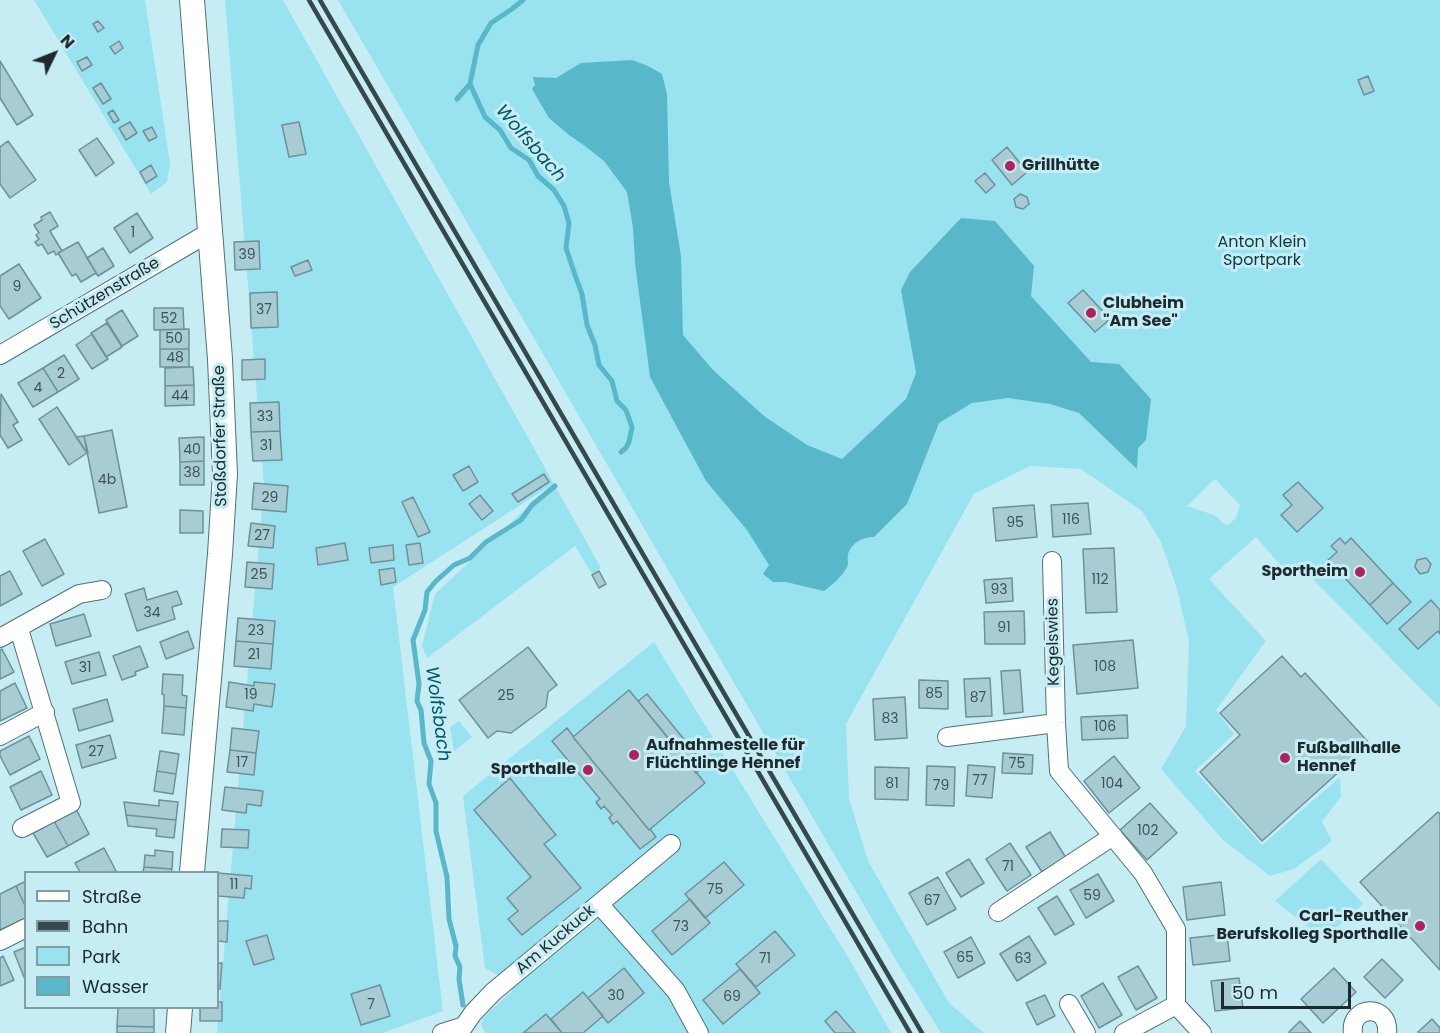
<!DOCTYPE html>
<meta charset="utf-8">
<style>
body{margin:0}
#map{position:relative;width:1440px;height:1033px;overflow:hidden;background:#c6ecf4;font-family:Poppins,sans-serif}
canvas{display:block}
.legend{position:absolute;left:24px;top:871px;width:195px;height:138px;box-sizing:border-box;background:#c6ecf4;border:2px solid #829ea4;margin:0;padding:8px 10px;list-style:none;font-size:18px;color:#1c2a2d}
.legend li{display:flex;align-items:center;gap:12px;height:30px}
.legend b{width:30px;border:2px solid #829ea4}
.north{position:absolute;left:24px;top:24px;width:60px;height:60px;-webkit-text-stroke:4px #c6ecf4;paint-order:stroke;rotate:47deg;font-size:16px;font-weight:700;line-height:24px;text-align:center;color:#1c2a2d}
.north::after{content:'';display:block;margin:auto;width:21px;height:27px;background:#1c2a2d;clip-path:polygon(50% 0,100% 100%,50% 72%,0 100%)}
.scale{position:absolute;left:1221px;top:982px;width:130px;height:27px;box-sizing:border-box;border:3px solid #1c2a2d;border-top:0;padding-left:8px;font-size:18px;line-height:21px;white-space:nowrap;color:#1c2a2d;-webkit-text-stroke:4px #c6ecf4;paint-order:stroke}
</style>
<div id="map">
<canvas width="1440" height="1033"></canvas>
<ul class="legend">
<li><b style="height:8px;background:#fff"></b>Straße</li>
<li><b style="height:8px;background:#36484c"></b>Bahn</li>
<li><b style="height:16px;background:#99e3f1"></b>Park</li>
<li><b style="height:16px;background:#58b7c8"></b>Wasser</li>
</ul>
<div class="north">N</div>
<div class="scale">50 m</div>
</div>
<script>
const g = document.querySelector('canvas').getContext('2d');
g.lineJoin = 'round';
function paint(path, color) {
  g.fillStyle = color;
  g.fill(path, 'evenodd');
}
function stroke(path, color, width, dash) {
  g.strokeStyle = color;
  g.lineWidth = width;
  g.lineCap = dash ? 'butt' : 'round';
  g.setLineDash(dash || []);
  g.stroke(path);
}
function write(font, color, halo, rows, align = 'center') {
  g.font = font + ' Poppins,sans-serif';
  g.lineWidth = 6;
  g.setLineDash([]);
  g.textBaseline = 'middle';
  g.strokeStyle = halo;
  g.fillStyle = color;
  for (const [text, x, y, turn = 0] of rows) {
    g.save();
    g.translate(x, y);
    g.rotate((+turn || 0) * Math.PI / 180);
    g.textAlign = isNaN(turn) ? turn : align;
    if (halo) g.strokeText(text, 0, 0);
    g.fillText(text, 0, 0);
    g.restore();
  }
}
paint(new Path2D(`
 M34,0H145L170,163L167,182L151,194Z
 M225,0H283L601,568L592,574L575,546L427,658L422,646L435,594L550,486L393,587L443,1011L383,1033H217L264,484Z
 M338,0H1440V708L1303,569L1292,578L1256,537L1209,579L1266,641L1216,710L1234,734L1195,771L1262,845L1340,777L1341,796L1322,822L1332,841L1294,869L1270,876L1223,840L1161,769L1186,726L1189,641L1177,589L1161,542L1142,511L1081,469L1030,466L974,494L846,724L849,798L868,861L949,1003L984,1033H941L900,967L674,580ZM1215,479L1240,505L1236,518L1227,526L1214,515L1187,506Z
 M654,642L851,962L891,1033H486L481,1026L483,1018L512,991L498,975L485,968L463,796Z
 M459,721L472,737L454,751L450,727Z
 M1321,859L1363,904L1324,939L1275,901Z`), '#99e3f1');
paint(new Path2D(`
 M632,60L648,66L662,74L667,94L669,182L681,256L683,335L713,370L764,416L807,445L842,459L906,399L916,373L901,290L910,272L961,218L995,221L1034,266L1031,296L1091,362L1119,364L1151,399L1146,440L1138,448L1137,469L1079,413L1050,404L1008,398L972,403L939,423L907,504L874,537C863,537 852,542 848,554C847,559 849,563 847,567C841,578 833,584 824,591L786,582H773L763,574L769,565L747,530L706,481L650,377L635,263L633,228L627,192L604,161L585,146L569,135L549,118L532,89L535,85L533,77L556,78L581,63Z`), '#58b7c8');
stroke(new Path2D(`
 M523,0L512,9L491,23L478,45L470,84L485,117L500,130L511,148L529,160L538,176L554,190L564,206L569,223L566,248L575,275L582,294L587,325L595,345L599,365L612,381L617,401L626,410L632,427L629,442L626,448L621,452
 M457,99L470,84
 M463,1005L459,979L460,967L455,956L456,946L449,919L447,877L436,831V803L429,784L431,761L424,743L421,710L417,701L419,684L413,640L425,610L427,592L436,581L454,565L470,558L486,542L521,520L532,505L555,486`), '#58b7c8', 5);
const building = new Path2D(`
 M98,21L104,28L98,32L93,24Z
 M119,41L123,48L115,54L110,47Z
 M87,57L92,65L82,71L77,62Z
 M0,61L33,115L17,125L0,98Z
 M1368,76L1374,91L1364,95L1358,80Z
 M101,83L111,99L103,104L93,88Z
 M113,110L119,120L114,123L108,113Z
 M130,122L137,133L126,140L119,128Z
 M299,122L306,154L289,157L282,125Z
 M152,127L157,137L149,141L143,131Z
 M97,138L114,163L96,176L79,150Z
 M8,141L36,180L10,198L0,184V147Z
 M1007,147L1027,172L1012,185L992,160Z
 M151,165L157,176L146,183L140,172Z
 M985,173L995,185L986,193L975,181Z
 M1020,194L1027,197L1029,204L1023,209L1016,207L1014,199Z
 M50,212L58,226L50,231L62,251L56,255L54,251L48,254L42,244L38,246L35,242L39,239L36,235L39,233L34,225L42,220L41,217Z
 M137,213L153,238L130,253L114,228Z
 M259,241L260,269L235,270L234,242Z
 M78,242L96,273L81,282L76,274L72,276L58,253Z
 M103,248L114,266L98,276L87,258Z
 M308,260L312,270L295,276L291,267Z
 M19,264L41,298L9,319L0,306V276Z
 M1083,290L1110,319L1095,332L1068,303Z
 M277,292L278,327L251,328L250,293Z
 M154,308H183L184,329L154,330Z
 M122,310L138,336L122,346L106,320Z
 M107,323L122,347L106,357L91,333Z
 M189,329V349H160V330Z
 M92,334L108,359L92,369L76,345Z
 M160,349H189V367H160Z
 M64,355L79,379L58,392L43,368Z
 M265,359V379L242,380V360Z
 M189,367H193L194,385L165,386V368Z
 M43,368L58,392L33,407L18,383Z
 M194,385V405L165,406V386Z
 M1,394L18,422L13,425L22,440L8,448L0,435Z
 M279,402L280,431L251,432L250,403Z
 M57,407L87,453L69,465L39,419Z
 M112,430L127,507L99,513L84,436Z
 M280,431L282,460L253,461L251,432Z
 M84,436L88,453H87L76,437Z
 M204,437V461L180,462L179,438Z
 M204,461V485H180V462Z
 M469,466L478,482L463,491L453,475Z
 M544,474L549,482L518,502L512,494Z
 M1298,482L1323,508L1297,532L1281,515L1292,505L1283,495Z
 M254,483L288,486L286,512L252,509Z
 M480,495L493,511L482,520L469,504Z
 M413,497L430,532L418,537L402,502Z
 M1088,503L1091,534L1053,537L1051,505Z
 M1034,505L1037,537L996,541L993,508Z
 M180,510L203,511V533H180Z
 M251,523L275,526L273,548L248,546Z
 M1340,538L1345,544L1351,538L1393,583L1370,605L1328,560L1337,552L1331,546Z
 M45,539L64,574L42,586L23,551Z
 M345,543L348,560L318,565L316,548Z
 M420,543L423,563L409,565L406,545Z
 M393,545L394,560L371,563L369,548Z
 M1114,548L1117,612L1086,613L1083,549Z
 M1426,558L1431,564L1428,572L1420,574L1415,567L1417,560Z
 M247,562L274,564L272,589L245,587Z
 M394,568L396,582L381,585L379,570Z
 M10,571L22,594L0,606V576Z
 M599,571L606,584L599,588L592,575Z
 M1012,578L1013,601L986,603L984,580Z
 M1393,583L1411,602L1387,624L1370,605Z
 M144,588L147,600L177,591L182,604L172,607L175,619L137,631L125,594Z
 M1431,600L1440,610V634L1438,631L1418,649L1399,629Z
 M1024,611L1025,644H985L984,612Z
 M84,614L91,636L56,646L50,624Z
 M238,618L275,621L273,644L236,641Z
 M188,631L194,648L166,659L160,642Z
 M1133,640L1138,688L1077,694L1073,645Z
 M236,641L273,644L271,669L234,666Z
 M140,646L148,667L135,672L136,675L122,680L113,656Z
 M528,647L557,685L548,692L546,707L511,733L497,731L488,738L459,700Z
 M2,649L14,672L0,679V650Z
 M99,652L106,675L72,684L65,662Z
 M1282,656L1301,677L1305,673L1370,744L1262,841L1200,772L1240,735L1220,713Z
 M1020,670L1023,712L1004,714L1001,671Z
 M163,674L183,675L182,695L187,696L186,708L164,706V695L162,694Z
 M990,678L992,716L966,717L964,679Z
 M919,680L948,681V709L919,708Z
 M229,682L254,686V682L275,684L272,707L254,704L253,711L226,707Z
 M15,683L27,708L0,721V691Z
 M629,690L705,783L649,830L573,737Z
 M647,694L705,765L696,773L638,701Z
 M905,697L907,738L875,740L873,699Z
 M107,699L113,721L79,731L73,709Z
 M164,706L186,708L184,735L162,733Z
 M1127,715L1128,738L1082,740L1081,717Z
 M232,728L259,731L256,753L230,750Z
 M567,728L573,736V737L649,830L650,829L656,837L640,849L617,821L613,824L609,818L612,815L604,806L601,809L596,802L600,799L552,741Z
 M110,735L116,758L82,768L76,745Z
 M29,736L40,759L10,775L0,756V751Z
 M230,750L256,753L254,775L227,772Z
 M160,751L179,754L176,774L157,771Z
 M1003,753L1033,755L1032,774L1002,773Z
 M1114,756L1140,788L1109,813L1084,781Z
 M968,765L995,767L992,798L966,796Z
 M927,766L955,767L954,806L926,805Z
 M875,767L909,768L908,800L875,799Z
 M41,771L52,795L21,810L10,787Z
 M157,771L176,774L173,794L154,791Z
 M510,778L556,835L544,844L581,888L522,935L508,919L518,911L507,898L531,877L474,810Z
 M225,787L263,791L261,806L247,804L246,813L222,810Z
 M159,800L178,802L176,820L126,815L124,802L159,806Z
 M1150,803L1177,833L1147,860L1120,830Z
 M76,809L89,834L68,846L54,821Z
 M1438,812L1440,814V970L1360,882Z
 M126,815L176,820L174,838L156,836L157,829L128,826Z
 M54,821L68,846L47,857L33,833Z
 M222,829L249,830L248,848L221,847Z
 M1050,832L1066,858L1042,872L1026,847Z
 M1010,843L1031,875L1007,891L986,859Z
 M104,848L116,871L112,872H80L75,863Z
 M155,850L173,852L172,869L144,867L145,855L155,856Z
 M969,859L984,883L961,897L946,873Z
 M724,862L744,885L705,918L685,894Z
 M144,867L172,869L171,872H143Z
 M218,873L252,876L251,889L245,888L244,898L218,896Z
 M1098,874L1114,901L1086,918L1070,890Z
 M938,877L956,909L927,925L909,893Z
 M26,881V908L16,886Z
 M1221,882L1225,915L1187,920L1183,887Z
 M16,886L26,908V918L0,930V894Z
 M1057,896L1074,924L1055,935L1038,908Z
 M690,899L710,923L672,955L652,931Z
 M218,921H228L227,942L218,941Z
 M775,931L795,955L756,987L736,964Z
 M1227,934L1230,961L1193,965L1190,938Z
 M267,935L274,959L254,965L246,941Z
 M1029,936L1046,963L1017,981L1000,954Z
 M971,937L985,963L958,978L944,952Z
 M26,947V982L14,952Z
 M3,956L14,980L0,986V958Z
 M1382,959L1403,980L1385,998L1364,977Z
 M218,963H222L220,989H218Z
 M1138,966L1157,998L1136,1010L1118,977Z
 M624,968L644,993L608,1023L588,998Z
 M1334,968L1356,992L1323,1023L1301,999Z
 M740,969L760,993L723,1024L703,1000Z
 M1239,978L1243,1008L1215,1011L1211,981Z
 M1103,983L1122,1015L1099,1028L1081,996Z
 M380,985L390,1016L361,1025L351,994Z
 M583,992L603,1016L583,1033H562L551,1019Z
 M1045,995L1055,1016L1037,1025L1026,1003Z
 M218,1002H222V1021H200V1008H218Z
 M118,1008H154V1027L117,1026Z
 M836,1011L855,1033H835L825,1021Z
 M546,1014L562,1033H523Z
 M1432,1019L1440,1028V1033H1419L1418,1032Z
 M1300,1021L1311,1033H1290L1289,1032Z
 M117,1026L154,1027V1033H117Z`);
paint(building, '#a7ccd4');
stroke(building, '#6e9198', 1.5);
const street = new Path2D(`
 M0,355L210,232
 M1052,561L1056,723L1059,771L1143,873L1176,929V1005L1202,1033
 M19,629L71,803L22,828
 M0,638L79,594L102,590
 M0,736L45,712
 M947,737L1056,723
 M599,904L676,991L699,1033
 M998,912L1113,836
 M0,941L26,928
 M1069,1004L1086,1033
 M442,1033L464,1026L473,1013L493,992L671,844
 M1124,1033L1176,1005
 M1353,1033C1349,1005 1390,1003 1387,1033`);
const secondary = new Path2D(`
 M192,872L220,554L225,474L220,359L192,0
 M178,1033L180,1008`);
stroke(street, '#4f7178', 20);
stroke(secondary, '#4f7178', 26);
stroke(street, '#fff', 18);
stroke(secondary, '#fff', 24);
stroke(new Path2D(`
 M309,0L910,1033
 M320,0L922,1033`), '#36484c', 4.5);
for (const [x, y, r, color] of [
 [1010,166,6,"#ae225e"],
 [1091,313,6,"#ae225e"],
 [1360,572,6,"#ae225e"],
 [634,755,6,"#ae225e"],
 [1285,758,6,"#ae225e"],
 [588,770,6,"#ae225e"],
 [1420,926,6,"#ae225e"]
]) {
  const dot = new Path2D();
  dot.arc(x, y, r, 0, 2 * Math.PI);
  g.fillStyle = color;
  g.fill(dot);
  stroke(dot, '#c6ecf4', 2);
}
write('14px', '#3f5257', null, [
 ["1",133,233],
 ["39",247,255],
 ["9",17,287],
 ["37",264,310],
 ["52",169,319],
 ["50",174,339],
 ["48",175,358],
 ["2",61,374],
 ["4",38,388],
 ["44",180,396],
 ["33",265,417],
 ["31",266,446],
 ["40",192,450],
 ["38",192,473],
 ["4b",107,480],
 ["29",270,498],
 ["116",1071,520],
 ["95",1015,523],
 ["27",262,536],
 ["25",259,575],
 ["112",1100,580],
 ["93",999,590],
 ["34",152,613],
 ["91",1004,628],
 ["23",256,631],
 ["21",254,655],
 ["108",1105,667],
 ["31",85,668],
 ["85",934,694],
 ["19",251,695],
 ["25",506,696],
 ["87",978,698],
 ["83",890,719],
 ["106",1105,727],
 ["27",96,752],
 ["17",242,763],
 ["75",1017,764],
 ["77",980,781],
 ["81",892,784],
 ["104",1112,784],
 ["79",941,786],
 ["102",1148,831],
 ["71",1008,867],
 ["11",234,885],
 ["75",715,890],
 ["59",1092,896],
 ["67",932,901],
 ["73",681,927],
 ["65",965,958],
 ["71",765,959],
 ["63",1023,959],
 ["30",616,996],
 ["69",732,997],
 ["7",371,1005]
]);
write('bold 16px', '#1c2a2d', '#c6ecf4', [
 ["Grillhütte",1022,166],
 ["Clubheim",1103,304],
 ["\"Am See\"",1103,322],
 ["Sportheim",1348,572,"right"],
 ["Aufnahmestelle für",646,746],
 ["Flüchtlinge Hennef",646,764],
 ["Fußballhalle",1297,749],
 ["Hennef",1297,767],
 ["Sporthalle",576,770,"right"],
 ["Carl-Reuther",1408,917,"right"],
 ["Berufskolleg Sporthalle",1408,935,"right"]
], 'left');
write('16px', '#0b3941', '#c6ecf4', [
 ["Anton Klein",1262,243],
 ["Sportpark",1262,261]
]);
write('16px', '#1c2a2d', '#c6ecf4', [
 ["Schützenstraße",105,294,-31],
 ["Stoßdorfer Straße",221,436,-91],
 ["Kegelswies",1054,642,-91],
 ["Am Kuckuck",556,940,-40]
]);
write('italic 18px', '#005864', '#c6ecf4', [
 ["Wolfsbach",530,144,49],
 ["Wolfsbach",437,714,82]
]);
</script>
